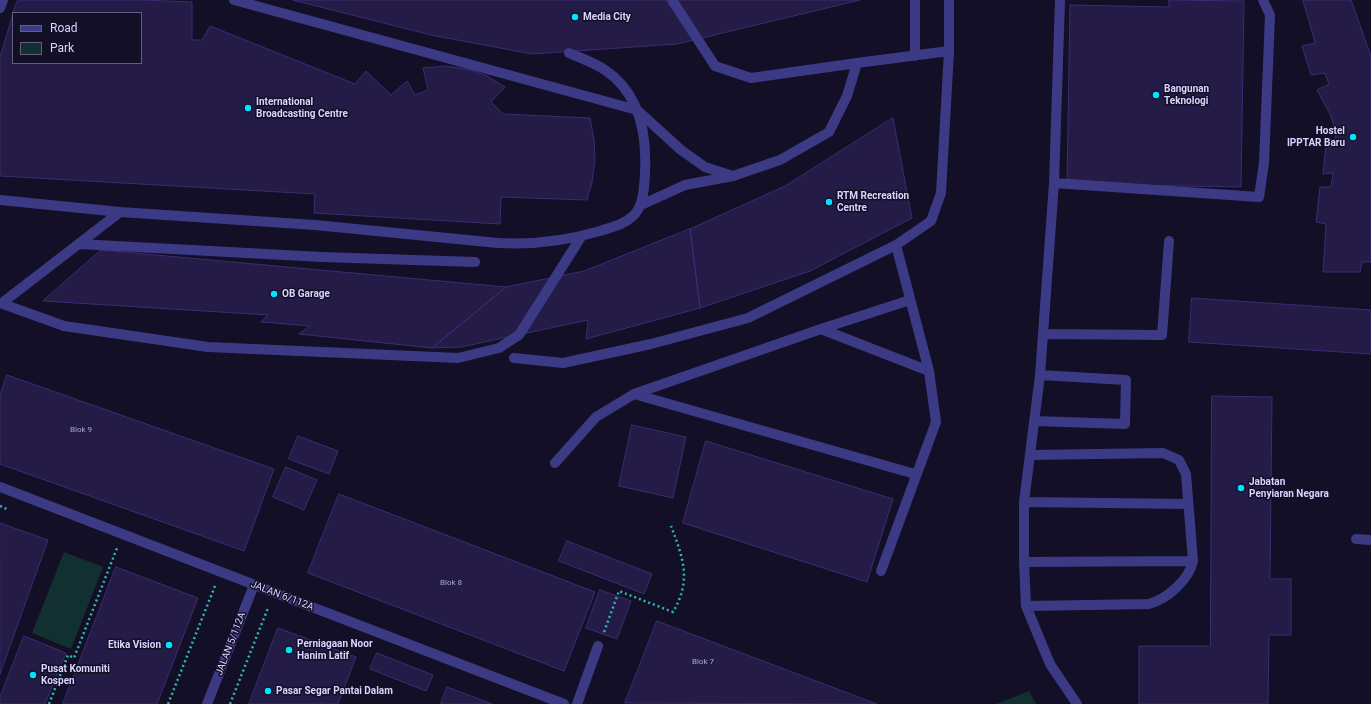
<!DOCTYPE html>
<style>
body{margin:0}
#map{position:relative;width:1371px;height:704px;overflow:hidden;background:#130f26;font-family:Roboto,sans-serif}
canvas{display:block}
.legend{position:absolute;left:12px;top:12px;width:130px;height:52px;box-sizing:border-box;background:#130f26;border:1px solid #625e7d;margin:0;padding:5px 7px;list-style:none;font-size:12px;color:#d9d4ff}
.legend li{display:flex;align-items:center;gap:8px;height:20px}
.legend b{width:20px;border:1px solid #625e7d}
</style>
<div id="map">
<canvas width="1371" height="704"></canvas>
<ul class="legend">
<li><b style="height:5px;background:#3d3a85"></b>Road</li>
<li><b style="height:11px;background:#12302f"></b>Park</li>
</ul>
</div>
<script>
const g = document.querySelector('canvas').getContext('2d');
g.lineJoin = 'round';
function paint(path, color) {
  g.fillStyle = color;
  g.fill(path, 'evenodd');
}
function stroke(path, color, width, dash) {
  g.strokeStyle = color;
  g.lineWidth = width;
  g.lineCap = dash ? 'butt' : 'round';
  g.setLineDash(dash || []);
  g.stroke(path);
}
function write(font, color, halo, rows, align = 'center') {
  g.font = font + ' Roboto,sans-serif';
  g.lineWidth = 3;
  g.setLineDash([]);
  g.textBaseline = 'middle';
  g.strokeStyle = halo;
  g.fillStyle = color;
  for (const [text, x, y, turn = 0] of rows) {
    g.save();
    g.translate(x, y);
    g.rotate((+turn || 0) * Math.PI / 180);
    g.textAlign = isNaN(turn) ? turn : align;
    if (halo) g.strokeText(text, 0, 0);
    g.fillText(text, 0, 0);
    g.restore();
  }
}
paint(new Path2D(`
 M64,552L103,567L71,649L32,633Z
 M1029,691L1036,704H996Z`), '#12302f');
const building = new Path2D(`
 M18,0H141L192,2V40H202L210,26L355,84L366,71L391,95L407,81L415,95L428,90L423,68L445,66L467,69L487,76L505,87L491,102L503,114L590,118L594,140L595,160L592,182L587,200L501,197L500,224L314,213L315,194L0,176V57L13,14V63H141V13H13Z
 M293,0H860L677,44L532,54L431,35Z
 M1169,0L1244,1L1241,187L1067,184L1070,5L1169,7Z
 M1303,0H1351L1371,56V262H1362L1360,272H1323L1326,224L1316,222L1320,187H1331L1333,173L1323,174L1326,145H1336L1335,129L1330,114L1317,90L1329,84L1325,73L1311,75L1302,46L1315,43Z
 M893,118L912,218L810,271L700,308L690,229L785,186Z
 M690,229L700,308L586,339L588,320L461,347L432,348L506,287L584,271Z
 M101,250L506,287L432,348L299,334L310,326L261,322L268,315L43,301Z
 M1192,298L1371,310V354L1189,342Z
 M7,375L274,469L244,551L0,464V395Z
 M1212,396L1272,397L1270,579H1291V635H1269L1268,704H1139V646H1210Z
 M632,425L686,437L673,498L619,486Z
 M298,436L338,451L329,474L289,459Z
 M706,441L893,499L867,582L683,523Z
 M286,467L317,480L304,510L273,497Z
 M339,494L595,592L564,671L308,573Z
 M0,523L48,540L0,674Z
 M567,541L652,574L644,594L559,561Z
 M116,567L198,598L157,704H63Z
 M600,590L631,601L617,639L586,628Z
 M657,621L877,704L625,703Z
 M278,628L356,657L338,704H249Z
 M24,636L66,653L45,704H0V697Z
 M377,653L433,675L426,691L370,669Z
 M447,687L492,704H441Z`);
paint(building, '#241b47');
stroke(building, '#3b2d73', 1);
stroke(new Path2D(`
 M0,506L9,510
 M604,632L619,591L673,612C692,580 683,558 671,526
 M49,704L68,655L74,658L117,548
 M168,704L215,586
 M230,704L268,608`), '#2fb8b0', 2.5, [2, 3]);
stroke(new Path2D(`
 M234,0L637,110L681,150L705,167L733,176
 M672,0L715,66L751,78L857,63
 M915,0V56
 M1060,0L1054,183L1040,375L1024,502V562L1026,606L1050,664L1077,704
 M0,8L3,0
 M1054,183L1259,197L1264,163L1270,15L1263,0
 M0,200L120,212L315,225L498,243C533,245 566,241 600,231C612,227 623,225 633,216C644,206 644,187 645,173C647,134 640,93 605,70C595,63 581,58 569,53
 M641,205L685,185L733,176L780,160L829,132L847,96L857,63L949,51
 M79,244L322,257L475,262
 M910,300L821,329L929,371
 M0,303L64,326L208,347L458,358L499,348L519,335L581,237
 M2,303L120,212
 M1044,334L1162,335L1169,241
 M514,358L563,363L651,344L748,318L896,245L931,221L941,193L949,51V0
 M634,394L915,474
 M1034,421L1125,424L1126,380L1040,375
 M555,463L596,417L634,394L821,329
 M1024,502L1188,504
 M1356,539L1371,540
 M1024,562L1193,561
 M881,571L936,422L929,371L896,245
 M1026,606L1149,604C1167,599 1189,580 1193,561L1186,474L1179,460L1163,453L1030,455
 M577,704L598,646`), '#3d3a85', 10);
stroke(new Path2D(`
 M0,487L564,704
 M207,704L254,585`), '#3d3a85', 10);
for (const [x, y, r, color] of [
 [575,17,4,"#00e5ff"],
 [1156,95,4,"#00e5ff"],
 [248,108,4,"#00e5ff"],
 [1353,137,4,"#00e5ff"],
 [829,202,4,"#00e5ff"],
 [274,294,4,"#00e5ff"],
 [1241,488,4,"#00e5ff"],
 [169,645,4,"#00e5ff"],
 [289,650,4,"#00e5ff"],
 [33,675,4,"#00e5ff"],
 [268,691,4,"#00e5ff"]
]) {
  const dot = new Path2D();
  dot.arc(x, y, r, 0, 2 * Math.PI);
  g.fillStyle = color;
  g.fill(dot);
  stroke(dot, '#130f26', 1.5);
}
write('8px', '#aca6d1', null, [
 ["Blok 9",81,430],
 ["Blok 8",451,583],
 ["Blok 7",703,662]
]);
write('bold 10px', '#d9d4ff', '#130f26', [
 ["Media City",583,17],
 ["Bangunan",1164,89],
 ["Teknologi",1164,101],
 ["International",256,102],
 ["Broadcasting Centre",256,114],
 ["Hostel",1345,131,"right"],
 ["IPPTAR Baru",1345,143,"right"],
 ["RTM Recreation",837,196],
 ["Centre",837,208],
 ["OB Garage",282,294],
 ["Jabatan",1249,482],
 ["Penyiaran Negara",1249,494],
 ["Perniagaan Noor",297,644],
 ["Hanim Latif",297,656],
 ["Etika Vision",161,645,"right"],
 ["Pusat Komuniti",41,669],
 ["Kospen",41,681],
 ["Pasar Segar Pantai Dalam",276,691]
], 'left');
write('10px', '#d9d4ff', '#130f26', [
 ["JALAN 6/112A",282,596,21],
 ["JALAN 5/112A",231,644,-69]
]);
</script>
